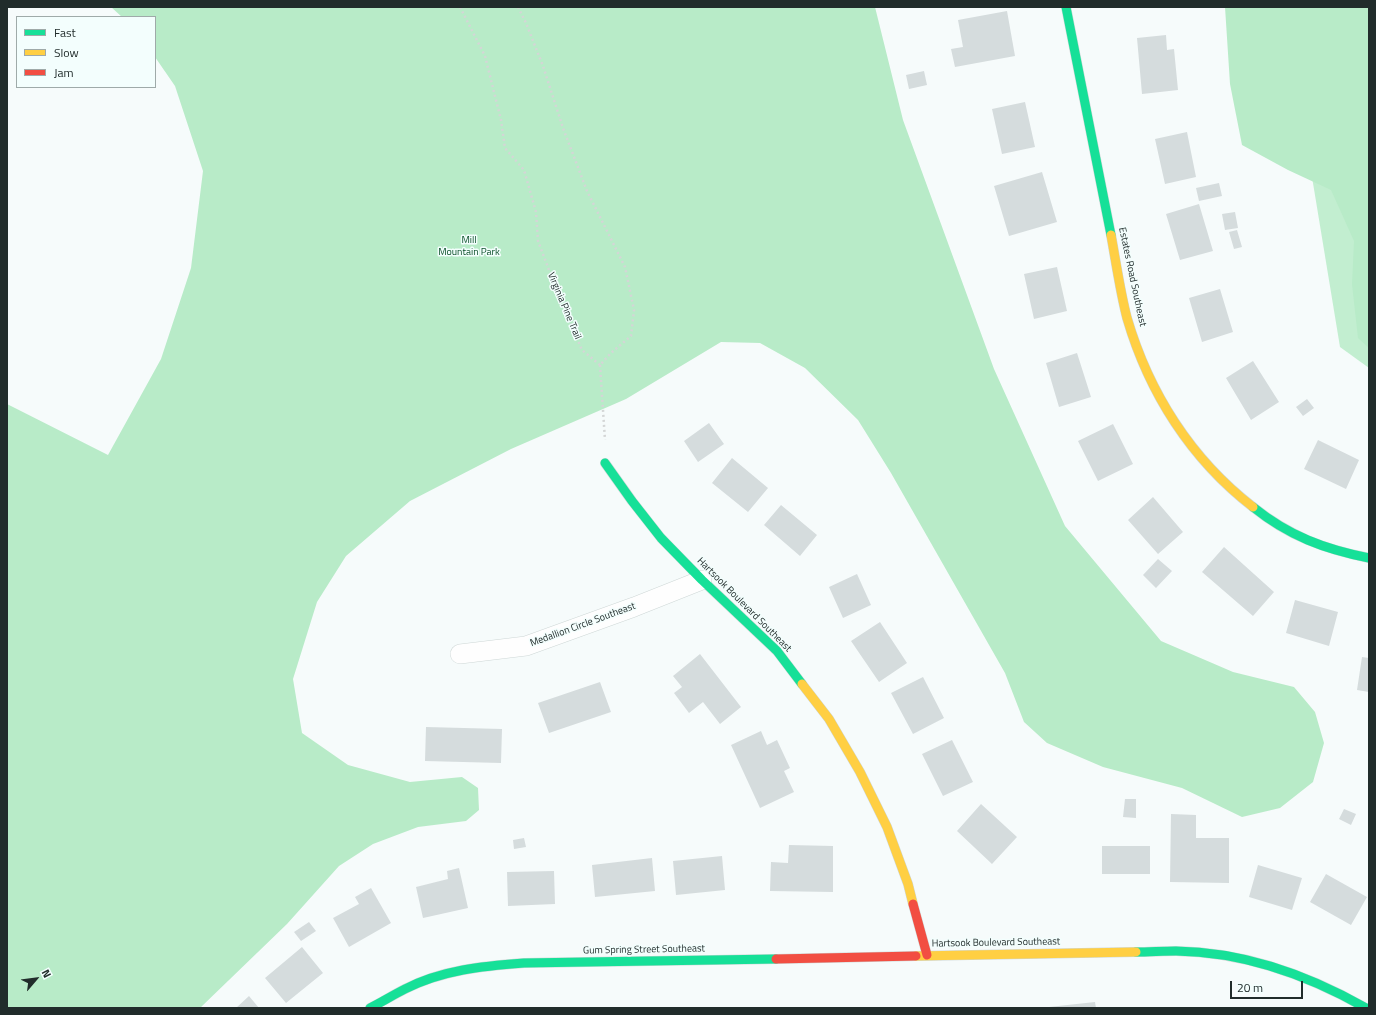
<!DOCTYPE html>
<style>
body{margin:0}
#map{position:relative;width:1376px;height:1015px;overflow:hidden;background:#f6fbfb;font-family:"Titillium Web",sans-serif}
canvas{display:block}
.frame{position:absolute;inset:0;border:8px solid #212c2b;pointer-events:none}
.legend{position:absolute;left:16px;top:16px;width:140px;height:72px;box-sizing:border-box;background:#f3fefd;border:1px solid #9faaa9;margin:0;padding:5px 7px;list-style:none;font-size:12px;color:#212c2b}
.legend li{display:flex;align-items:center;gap:8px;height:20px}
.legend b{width:20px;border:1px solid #9faaa9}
.north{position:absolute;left:16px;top:959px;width:40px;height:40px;-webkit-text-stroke:3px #f3fefd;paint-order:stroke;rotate:62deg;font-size:11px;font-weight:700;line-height:16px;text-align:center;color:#212c2b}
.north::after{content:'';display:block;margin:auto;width:14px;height:18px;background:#212c2b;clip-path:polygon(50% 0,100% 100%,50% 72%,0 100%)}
.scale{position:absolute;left:1230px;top:981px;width:73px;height:18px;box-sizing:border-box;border:2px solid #212c2b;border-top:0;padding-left:5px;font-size:12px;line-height:14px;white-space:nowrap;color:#212c2b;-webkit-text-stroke:3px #f3fefd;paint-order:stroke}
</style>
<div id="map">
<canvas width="1376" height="1015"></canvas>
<div class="frame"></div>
<ul class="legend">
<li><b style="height:5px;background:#16e098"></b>Fast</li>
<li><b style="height:5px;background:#ffcf43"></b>Slow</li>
<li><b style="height:5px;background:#f24e42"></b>Jam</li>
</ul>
<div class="north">N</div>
<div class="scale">20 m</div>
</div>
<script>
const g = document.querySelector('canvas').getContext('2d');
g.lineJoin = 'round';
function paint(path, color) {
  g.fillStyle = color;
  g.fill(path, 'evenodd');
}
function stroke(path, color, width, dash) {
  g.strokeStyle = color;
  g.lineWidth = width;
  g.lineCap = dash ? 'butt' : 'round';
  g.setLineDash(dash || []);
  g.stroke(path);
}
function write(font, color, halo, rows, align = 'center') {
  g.font = font + ' "Titillium Web",sans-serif';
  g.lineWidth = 3;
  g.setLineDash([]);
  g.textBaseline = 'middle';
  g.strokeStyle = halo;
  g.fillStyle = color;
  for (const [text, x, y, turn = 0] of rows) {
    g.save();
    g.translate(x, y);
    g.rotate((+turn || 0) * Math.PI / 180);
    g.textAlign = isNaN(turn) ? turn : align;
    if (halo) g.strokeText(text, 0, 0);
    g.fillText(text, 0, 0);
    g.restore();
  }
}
paint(new Path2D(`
 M1284,7H1369V368L1340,347Z`), '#c2eed0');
paint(new Path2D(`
 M111,7H875L903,120L994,369L1065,526L1161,641L1233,672L1294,687L1315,712L1324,743L1313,782L1280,808L1242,817L1182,788L1103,767L1047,743L1024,722L1005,673L891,473L858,420L805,368L760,343L721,342L626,399L511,449L410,501L346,556L317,602L293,679L302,733L348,765L410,782L462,777L478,788L479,810L466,821L418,827L373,844L339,866L287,924L200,1008H7V404L108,455L161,359L191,268L203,171L175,86L155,57V17H122Z
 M1225,7H1369V348L1358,338L1352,284L1354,241L1331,190L1288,170L1242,145L1230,84Z`), '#b8ebc8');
paint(new Path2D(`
 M1007,11L1015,56L955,67L951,49L963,47L958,20Z
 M1166,35L1167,50L1174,49L1178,90L1142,94L1137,38Z
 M924,71L927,85L909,89L906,75Z
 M1025,102L1035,147L1002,154L992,109Z
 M1187,132L1196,177L1165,184L1155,139Z
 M1042,172L1057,222L1009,236L994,186Z
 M1219,183L1222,196L1199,201L1196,188Z
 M1199,204L1213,251L1180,260L1166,214Z
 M1235,212L1238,228L1225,230L1222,214Z
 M1237,230L1242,247L1234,249L1229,232Z
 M1057,267L1067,311L1034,319L1024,274Z
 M1220,289L1233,332L1202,342L1189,298Z
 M1077,353L1091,397L1059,407L1046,363Z
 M1253,361L1279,402L1251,420L1226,378Z
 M1307,399L1314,408L1303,416L1296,407Z
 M709,423L724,444L698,462L684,441Z
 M1113,424L1133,464L1098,481L1078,441Z
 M1318,440L1359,460L1346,489L1304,469Z
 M732,458L768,488L748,512L712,483Z
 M1153,497L1183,532L1158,554L1128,520Z
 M781,505L817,535L800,556L764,525Z
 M1224,547L1274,592L1253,616L1202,572Z
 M1158,559L1172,571L1156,588L1143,575Z
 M857,574L871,605L843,618L829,587Z
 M1295,600L1338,612L1329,646L1286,633Z
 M880,622L907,663L879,682L851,641Z
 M700,654L741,707L720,724L703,702L689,713L674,693L682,687L673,676Z
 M1362,657L1369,658V692L1357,690Z
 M923,677L944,718L913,734L891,693Z
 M600,682L611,712L549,733L538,703Z
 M426,727L502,729L501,763L425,761Z
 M761,731L767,745L777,740L790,768L784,771L794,792L760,808L731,745Z
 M952,740L973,782L943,796L922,754Z
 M1125,799H1136V818L1123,817Z
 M981,804L1017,837L992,864L957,831Z
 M1344,809L1356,814L1351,825L1339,819Z
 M1171,814L1196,815V838H1229V883L1170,882Z
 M524,838L526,847L514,849L513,840Z
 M789,845L833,846V892L770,891L771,862L788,863Z
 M1102,846H1150V874H1102Z
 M722,856L725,890L676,895L673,861Z
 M652,858L655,891L595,897L592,865Z
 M1258,865L1302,878L1292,910L1249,897Z
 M459,868L468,908L423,918L416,887L448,879L447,871Z
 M554,871L555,904L508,906L507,872Z
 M1326,874L1367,897L1351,925L1310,902Z
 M371,888L391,923L349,947L333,918L359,904L355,897Z
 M309,922L316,931L301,941L294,932Z
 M302,947L323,973L286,1003L265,978Z
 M249,996L259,1008H236Z
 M1095,1002L1096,1008H1050L1049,1007Z`), '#d5dcdd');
const street = new Path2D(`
 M460,654L526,646L634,607L702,580`);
const fast = new Path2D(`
 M1066,7L1111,235
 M605,463L632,501L661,538L702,580L777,651L802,684
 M1253,507C1289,536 1324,549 1369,558
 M1136,952C1149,952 1163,951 1176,951C1243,952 1308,975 1366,1008
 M370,1008C382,1002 393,995 405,989C442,970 483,966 524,963L776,959`);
const slow = new Path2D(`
 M1111,235C1116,262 1120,291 1127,318C1149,393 1191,459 1253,507
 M802,684L829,719L860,772L887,827L908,884L913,904
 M916,956L1136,952`);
const jam = new Path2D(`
 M913,904L927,955
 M776,959L916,956`);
stroke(street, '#ced7d6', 20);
stroke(fast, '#ced7d6', 10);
stroke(slow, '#ced7d6', 10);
stroke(jam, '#ced7d6', 10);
stroke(new Path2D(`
 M460,7L485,56L501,120L505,148L524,170L536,212L538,241L557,291L582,350L600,365
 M518,7L526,23L543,66L563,128L587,191L625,267L634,310L631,336L611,353L600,365
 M600,365L605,440`), '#d4d6d6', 2.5, [2, 3]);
stroke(street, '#fefefe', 19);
stroke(fast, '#16e098', 9);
stroke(slow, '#ffcf43', 9);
stroke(jam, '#f24e42', 9);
write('10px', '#094e27', '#f3fefd', [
 ["Mill",469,241],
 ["Mountain Park",469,253]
]);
write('10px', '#212c2b', '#f3fefd', [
 ["Estates Road Southeast",1132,277,78],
 ["Virginia Pine Trail",564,306,67],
 ["Hartsook Boulevard Southeast",744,605,45],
 ["Medallion Circle Southeast",583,625,-20],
 ["Hartsook Boulevard Southeast",996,943,-1],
 ["Gum Spring Street Southeast",644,950,-1]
]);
</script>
